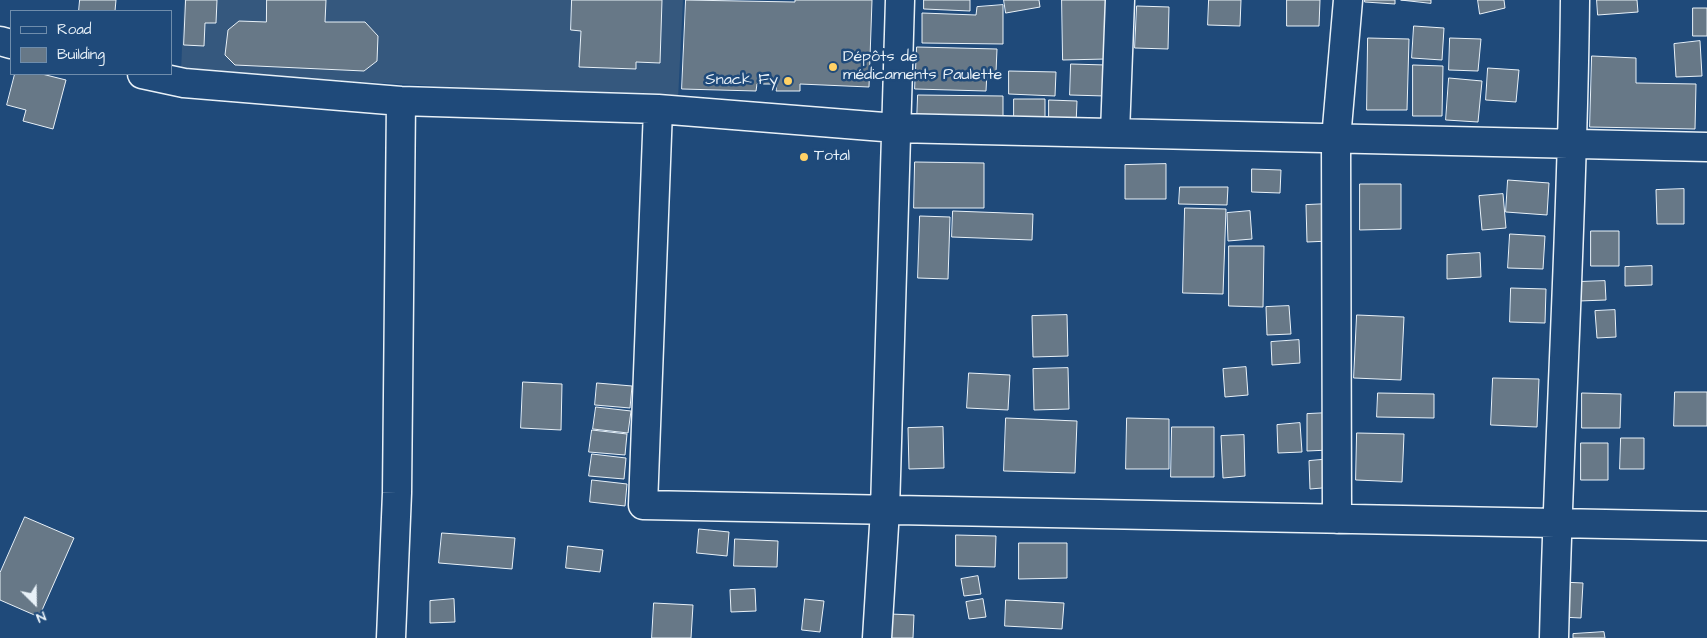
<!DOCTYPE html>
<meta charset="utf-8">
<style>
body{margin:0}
#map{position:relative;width:1707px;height:638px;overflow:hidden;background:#1f4a7a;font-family:"Architects Daughter",sans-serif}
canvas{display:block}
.legend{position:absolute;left:10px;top:10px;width:162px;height:65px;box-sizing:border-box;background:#1f4a7a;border:1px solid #6f8dac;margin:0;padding:6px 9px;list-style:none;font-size:15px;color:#e8f1f8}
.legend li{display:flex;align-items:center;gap:10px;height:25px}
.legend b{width:25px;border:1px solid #6f8dac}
.north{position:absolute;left:10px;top:578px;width:50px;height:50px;-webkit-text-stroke:4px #1f4a7a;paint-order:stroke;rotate:157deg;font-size:14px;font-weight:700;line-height:20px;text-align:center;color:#e8f1f8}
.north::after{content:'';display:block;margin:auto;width:18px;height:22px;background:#e8f1f8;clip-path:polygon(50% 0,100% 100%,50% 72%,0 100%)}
</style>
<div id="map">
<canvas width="1707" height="638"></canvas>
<ul class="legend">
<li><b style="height:6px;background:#1f4a7a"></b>Road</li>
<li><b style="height:14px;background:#677887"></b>Building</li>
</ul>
<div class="north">N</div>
</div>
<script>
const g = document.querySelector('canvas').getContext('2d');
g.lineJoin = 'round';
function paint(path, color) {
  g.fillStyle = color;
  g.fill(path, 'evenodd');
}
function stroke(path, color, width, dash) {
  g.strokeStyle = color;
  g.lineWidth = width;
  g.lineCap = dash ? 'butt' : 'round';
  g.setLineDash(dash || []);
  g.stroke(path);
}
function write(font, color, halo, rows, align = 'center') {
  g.font = font + ' "Architects Daughter",sans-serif';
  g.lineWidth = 5;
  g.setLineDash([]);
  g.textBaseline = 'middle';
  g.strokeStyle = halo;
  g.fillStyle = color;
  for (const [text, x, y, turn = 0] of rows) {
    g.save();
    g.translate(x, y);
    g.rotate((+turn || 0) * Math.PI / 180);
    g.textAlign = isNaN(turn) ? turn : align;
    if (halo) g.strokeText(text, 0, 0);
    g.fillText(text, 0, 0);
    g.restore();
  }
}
paint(new Path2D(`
 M184,0H683L678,99L181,72Z`), '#35587e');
const building = new Path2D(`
 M80,0H116L115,11H79Z
 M186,0H217L216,23H205L204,46L184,45Z
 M267,0H326L325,22H365L378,36L377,61L364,71L235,65L225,55L228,30L239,21L266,22Z
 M572,0H662L660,63L636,62V69L579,67L581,31L571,30Z
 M686,0L795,2V0H872L869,87L800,84V91H776L777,84H757L756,91L682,89Z
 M924,0H970V11L924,9Z
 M1004,0H1039L1040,7L1006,13Z
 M1062,0H1106V59L1063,60Z
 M1209,0H1241L1240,26L1208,25Z
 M1287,0H1320L1319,26H1287Z
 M1365,0H1395V4L1365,2Z
 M1401,0H1431V3Z
 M1478,0H1504L1505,8L1480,14Z
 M1597,0H1637L1638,12L1598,15Z
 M1003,5V44L922,43V13L976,15L977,7Z
 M1137,6L1169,7L1168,49L1135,48Z
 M1693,8H1707V36H1693Z
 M1414,26L1444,28L1442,60L1412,58Z
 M1368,38L1409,39L1407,110H1367Z
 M1450,38L1481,39L1478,71L1449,70Z
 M1700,41L1702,76L1676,77L1674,44Z
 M917,47L997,49L996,72H987L986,91L915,89Z
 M1592,56L1636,58V83L1696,84L1695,129L1590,127Z
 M1071,64L1106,65L1105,96L1070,95Z
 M1413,65L1443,66L1442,116H1413Z
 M1488,68L1519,70L1516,102L1486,100Z
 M1009,71L1056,72L1055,96L1009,94Z
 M15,74H42L66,80L53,129L23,121L26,110L7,105Z
 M1449,78L1482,81L1478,122L1446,120Z
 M918,95L1003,96V123L917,122Z
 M1014,99H1045V124H1014Z
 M1049,100L1077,101L1076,125H1049Z
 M915,162L984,163V208H914Z
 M1166,164V199H1125V165Z
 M1252,169L1281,170L1280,193L1252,192Z
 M1508,180L1549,183L1547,215L1506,212Z
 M1360,184H1401V229L1360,230Z
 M1180,187H1228L1227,205L1179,204Z
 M1684,189V224H1657L1656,190Z
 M1503,194L1506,228L1482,230L1479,196Z
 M1329,204L1330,241L1307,242L1306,205Z
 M1185,208L1226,209L1223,294L1183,293Z
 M953,211L1033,214L1032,240L952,237Z
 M1250,211L1252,239L1228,241L1227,213Z
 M920,216L950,217L948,279L918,278Z
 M1591,231H1619V266H1591Z
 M1510,234L1545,236L1543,269L1508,268Z
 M1229,246H1264L1263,307L1229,306Z
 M1480,253L1481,277L1447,279V255Z
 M1652,266V285L1625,286V267Z
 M1605,281L1606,300L1579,301L1578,282Z
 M1511,288L1546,289L1545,323L1510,322Z
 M1289,306L1291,334L1267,335L1266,307Z
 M1615,310L1616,337L1597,338L1595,311Z
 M1067,315L1068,356L1033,357L1032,316Z
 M1357,315L1404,317L1401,380L1354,378Z
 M1299,340L1300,363L1272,365L1271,342Z
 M1246,367L1248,395L1225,397L1223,369Z
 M1068,368L1069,409L1034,410L1033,369Z
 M969,373L1010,375L1008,410L967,408Z
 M1493,378L1539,379L1537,427L1491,425Z
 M523,382L562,384L561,430L521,428Z
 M597,383L632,386L630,408L595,405Z
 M1675,392H1707V426H1674Z
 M1378,393L1434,394V418L1377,417Z
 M1582,393L1621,394L1620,428H1582Z
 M596,407L631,411L628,433L593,429Z
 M1329,413L1330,450L1307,451V414Z
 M1006,418L1077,421L1075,473L1004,471Z
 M1127,418L1169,419V469H1126Z
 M1300,423L1302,452L1278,453L1277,425Z
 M943,427L944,468L909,469L908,428Z
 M1172,427H1214V477H1171Z
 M592,430L627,434L625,455L589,452Z
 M1357,433L1404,434L1402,482L1356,480Z
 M1244,435L1245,476L1223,478L1221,436Z
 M1621,438H1644V469H1620Z
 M1581,443H1608V480H1581Z
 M592,454L626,458L624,479L589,476Z
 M1332,459L1334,487L1310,489L1309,461Z
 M592,480L627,484L625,506L590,502Z
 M25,517L74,538L39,617L0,600V573Z
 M699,529L729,532L727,556L697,553Z
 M442,533L515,538L512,569L439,563Z
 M956,535L996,536L995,567L956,566Z
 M735,539L778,541L777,567L734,566Z
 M1019,543H1067V578L1019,579Z
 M568,546L603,550L600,572L566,568Z
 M978,576L981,594L964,596L961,579Z
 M1561,582L1583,583L1581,618L1560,617Z
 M755,589L756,611L731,612L730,590Z
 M454,599L455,622L430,623V601Z
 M805,599L824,601L820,632L802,630Z
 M983,599L986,617L969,619L966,602Z
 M1006,600L1064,603L1062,629L1005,626Z
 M654,603L693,605L691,638H652Z
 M890,614L914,615L913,638H889Z
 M1604,632L1605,638H1573V634Z`);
paint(building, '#677887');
stroke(building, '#e8f1f8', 1);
const street = new Path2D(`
 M0,41L11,44
 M142,74L184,83L401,101L658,109L896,128L1707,147
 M658,109L643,505L1707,526
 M1115,133L1120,0
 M1337,519L1336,139L1348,0
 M391,638L397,493L401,101
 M877,638L885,510L900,0
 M1554,638C1559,425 1573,213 1575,0`);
stroke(street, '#e8f1f8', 31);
stroke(street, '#1f4a7a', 28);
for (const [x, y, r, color] of [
 [833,67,5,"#ffd166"],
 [788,81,5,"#ffd166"],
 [804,157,5,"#ffd166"]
]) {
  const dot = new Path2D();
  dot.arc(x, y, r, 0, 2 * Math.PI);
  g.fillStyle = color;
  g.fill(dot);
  stroke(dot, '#1f4a7a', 2);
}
write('16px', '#e8f1f8', '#1f4a7a', [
 ["Dépôts de",843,58],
 ["médicaments Paulette",843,76],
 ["Snack Fy",778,81,"right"],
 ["Total",814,157]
], 'left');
</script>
